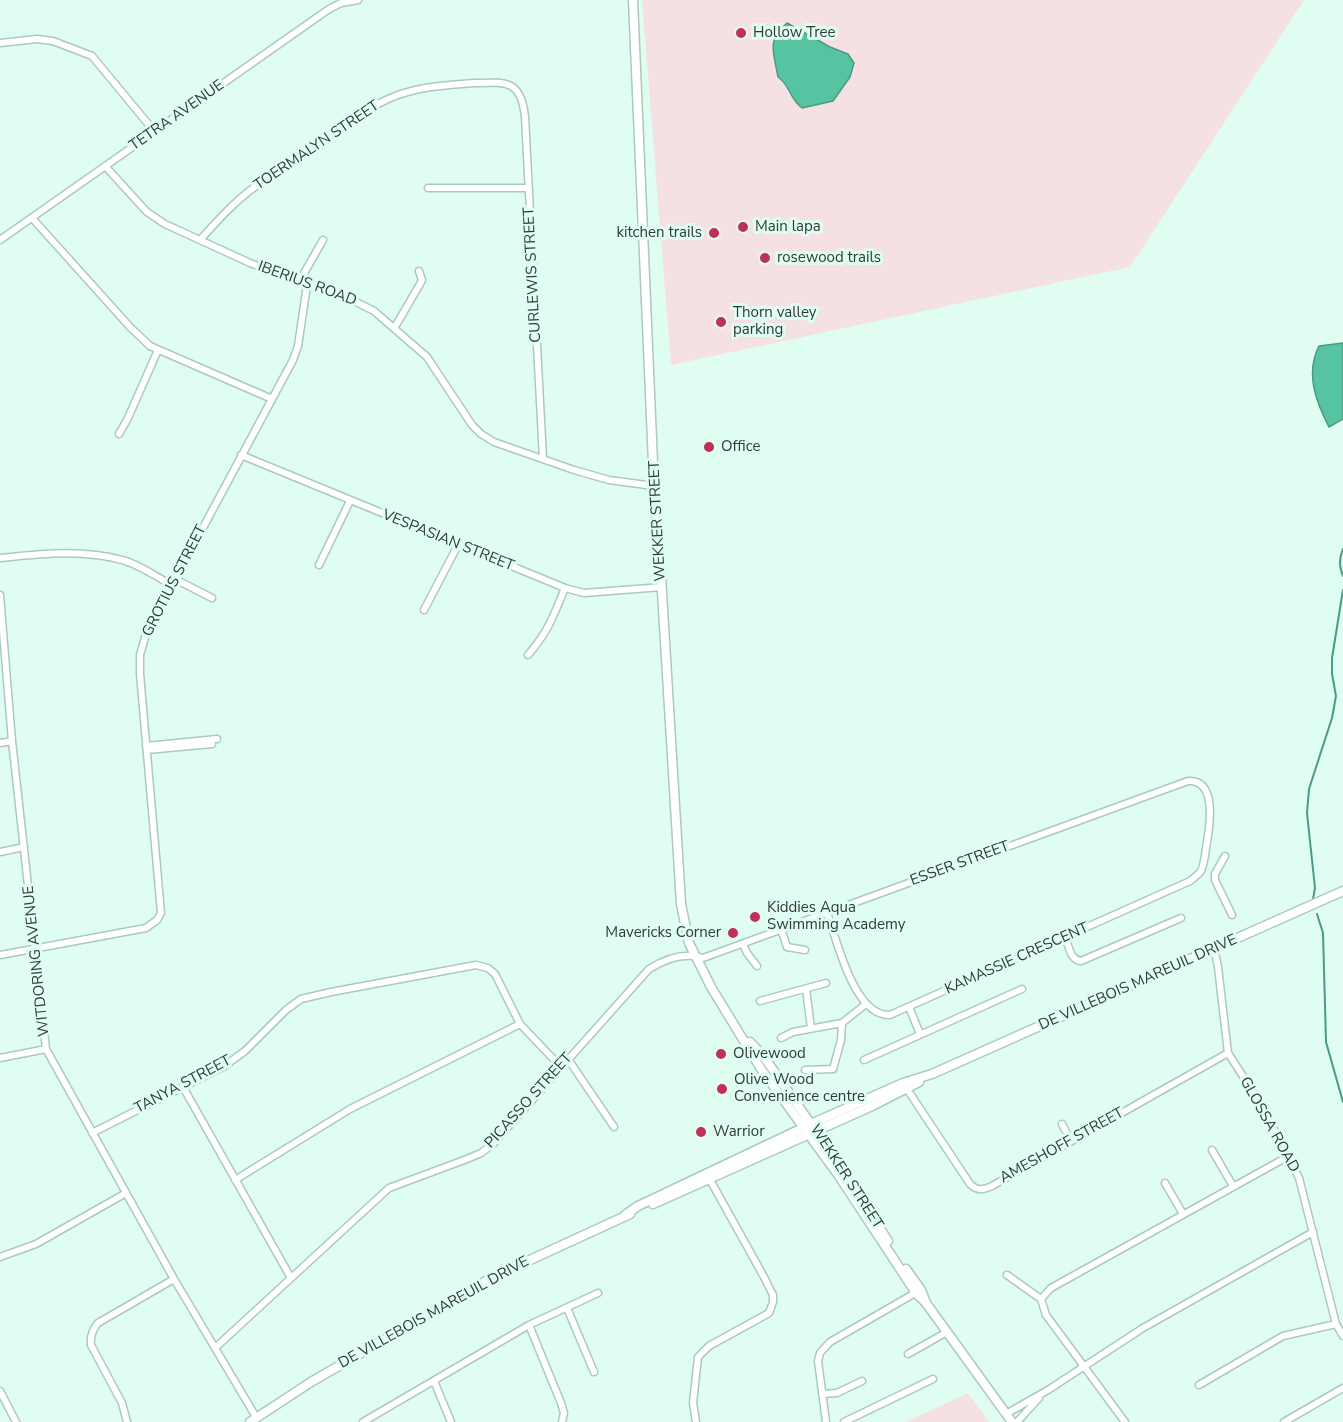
<!DOCTYPE html>
<style>
body{margin:0}
canvas{display:block;background:#dffdf1}
</style>
<canvas width="1343" height="1422"></canvas>
<script>
const g = document.querySelector('canvas').getContext('2d');
g.lineJoin = 'round';
function paint(path, color) {
  g.fillStyle = color;
  g.fill(path, 'evenodd');
}
function stroke(path, color, width, dash) {
  g.strokeStyle = color;
  g.lineWidth = width;
  g.lineCap = dash ? 'butt' : 'round';
  g.setLineDash(dash || []);
  g.stroke(path);
}
function write(font, color, halo, rows, align = 'center') {
  g.font = font + ' "Nunito Sans",sans-serif';
  g.lineWidth = 6;
  g.setLineDash([]);
  g.textBaseline = 'middle';
  g.strokeStyle = halo;
  g.fillStyle = color;
  for (const [text, x, y, turn = 0] of rows) {
    g.save();
    g.translate(x, y);
    g.rotate((+turn || 0) * Math.PI / 180);
    g.textAlign = isNaN(turn) ? turn : align;
    if (halo) g.strokeText(text, 0, 0);
    g.fillText(text, 0, 0);
    g.restore();
  }
}
paint(new Path2D(`
 M642,0H1304L1130,267L671,365Z
 M968,1393L989,1422H906Z`), '#f5e1e4');
const water = new Path2D(`
 M787,23L830,47L848,54L854,63L850,77L833,101L802,108C788,97 791,86 778,77C774,53 766,40 787,23Z
 M1343,343V419L1329,427C1316,402 1305,373 1319,346Z`);
paint(water, '#56c4a2');
stroke(water, '#4b9b82', 1.5);
stroke(new Path2D(`
 M1343,549C1339,559 1339,566 1343,576
 M1313,899L1315,888L1307,813L1309,789L1332,718L1336,696L1332,674V658L1343,590
 M1317,914L1323,933L1326,1042L1343,1102`), '#4b9b82', 2);
const street = new Path2D(`
 M0,43L37,39L53,41L92,56L154,131
 M105,166L147,212L165,224L250,263L354,301L374,311L427,357L472,425L481,434L494,442L574,470L609,480L654,486
 M428,188H528
 M32,218L130,327L150,346L272,399
 M0,240L329,9L341,3L358,0
 M200,240C217,221 235,201 256,186C275,171 296,159 316,145C342,127 368,106 398,95C423,86 449,85 474,83C507,82 521,80 525,117L543,459
 M299,282L323,240
 M395,327L420,284L422,280L419,271
 M119,434L128,418L158,350
 M241,455L565,588L584,593L662,587
 M0,558C40,554 82,549 122,560C139,564 156,577 172,585
 M319,565L350,501
 M175,579L212,598
 M0,595L12,741L46,1049L174,1279L256,1417
 M424,610L458,545
 M528,655C548,632 553,617 565,588
 M0,743L12,741
 M146,746L217,739
 M147,750L212,744
 M0,852L24,847
 M1225,856L1215,874V880L1232,915
 M781,929L787,947L805,950
 M1065,937C1069,946 1070,960 1081,961L1181,918
 M743,944L747,953L757,966
 M1214,948L1218,967L1228,1053L1262,1106L1299,1178L1336,1324L1343,1336
 M0,955L146,928L157,920L161,913L140,674V655L146,634L293,360L298,346L307,285
 M806,989L811,1028
 M760,1001L826,983
 M909,1007L920,1034
 M781,1038L793,1032L842,1023L866,1004
 M0,1058L46,1049
 M568,1059L614,1127
 M864,1060L1022,989
 M805,1070L833,1069L841,1040L842,1023
 M905,1086L970,1184C977,1191 983,1190 992,1186L1228,1053
 M183,1087L291,1278
 M1062,1124L1071,1141
 M92,1133L223,1067L245,1051L286,1010L301,999L331,992L476,965L488,968L495,974L520,1024L561,1067
 M1212,1150L1233,1186
 M235,1180L350,1109L520,1024
 M1165,1183L1183,1214
 M0,1257L36,1244L126,1193
 M1007,1275L1041,1299
 M1041,1299L1051,1288L1287,1157
 M1041,1299L1046,1315L1125,1422
 M567,1308L594,1372
 M529,1325L561,1403L564,1413L562,1422
 M215,1348L389,1188L467,1159L481,1153L493,1144L649,969C665,959 685,952 703,958L1188,781C1219,779 1209,831 1206,848C1205,856 1204,865 1201,871C1198,875 1194,878 1190,881L890,1015C854,1017 837,940 827,913
 M908,1354L947,1332
 M434,1381L451,1422
 M1199,1385L1283,1336L1336,1324
 M0,1391L16,1422
 M822,1394L837,1393L862,1381
 M1006,1414L1048,1390L1143,1328L1313,1232
 M127,1422L122,1403L91,1345C90,1336 92,1330 98,1323L174,1279
 M363,1422L529,1325L598,1293
 M696,1422L693,1403L698,1357L709,1346L769,1313L773,1302V1295L764,1277L709,1178
 M826,1422L818,1361L820,1353L830,1342L917,1292
 M844,1422L933,1379
 M1017,1422L1039,1398
 M1284,1422L1343,1388`);
const secondary = new Path2D(`
 M633,0L654,486L658,527L681,904L689,943L711,987L761,1069L839,1176L916,1293L926,1303
 M750,1042L764,1057L831,1153L888,1241
 M653,1204L872,1106L919,1082
 M625,1215L638,1206L811,1124L903,1083L932,1074L1343,891
 M906,1269L921,1290L926,1303L1012,1422
 M250,1422L311,1382L493,1277L630,1214`);
stroke(street, '#acc9be', 9);
stroke(secondary, '#acc9be', 11);
stroke(street, '#fff', 6);
stroke(secondary, '#fff', 8);
for (const [x, y, r, color] of [
 [741,33,6,"#c03057"],
 [743,227,6,"#c03057"],
 [714,233,6,"#c03057"],
 [765,258,6,"#c03057"],
 [721,322,6,"#c03057"],
 [709,447,6,"#c03057"],
 [755,917,6,"#c03057"],
 [733,933,6,"#c03057"],
 [721,1054,6,"#c03057"],
 [722,1089,6,"#c03057"],
 [701,1132,6,"#c03057"]
]) {
  const dot = new Path2D();
  dot.arc(x, y, r, 0, 2 * Math.PI);
  g.fillStyle = color;
  g.fill(dot);
  stroke(dot, '#dffdf1', 2);
}
write('15px', '#303b37', '#dffdf1', [
 ["Hollow Tree",753,33],
 ["Main lapa",755,227],
 ["kitchen trails",702,233,"right"],
 ["rosewood trails",777,258],
 ["Thorn valley",733,313],
 ["parking",733,330],
 ["Office",721,447],
 ["Kiddies Aqua",767,908],
 ["Swimming Academy",767,925],
 ["Mavericks Corner",721,933,"right"],
 ["Olivewood",733,1054],
 ["Olive Wood",734,1080],
 ["Convenience centre",734,1097],
 ["Warrior",713,1132]
], 'left');
write('15px', '#303b37', '#dffdf1', [
 ["TETRA AVENUE",177,116,-35],
 ["TOERMALYN STREET",317,146,-34],
 ["CURLEWIS STREET",533,275,-93],
 ["IBERIUS ROAD",307,284,20],
 ["WEKKER STREET",658,521,-93],
 ["VESPASIAN STREET",448,541,22],
 ["GROTIUS STREET",175,581,-63],
 ["ESSER STREET",960,864,-20],
 ["KAMASSIE CRESCENT",1017,959,-24],
 ["WITDORING AVENUE",37,961,-96],
 ["DE VILLEBOIS MAREUIL DRIVE",1138,983,-24],
 ["TANYA STREET",183,1085,-28],
 ["PICASSO STREET",529,1101,-48],
 ["GLOSSA ROAD",1269,1125,61],
 ["AMESHOFF STREET",1062,1146,-29],
 ["WEKKER STREET",846,1177,57],
 ["DE VILLEBOIS MAREUIL DRIVE",434,1313,-29]
]);
</script>
